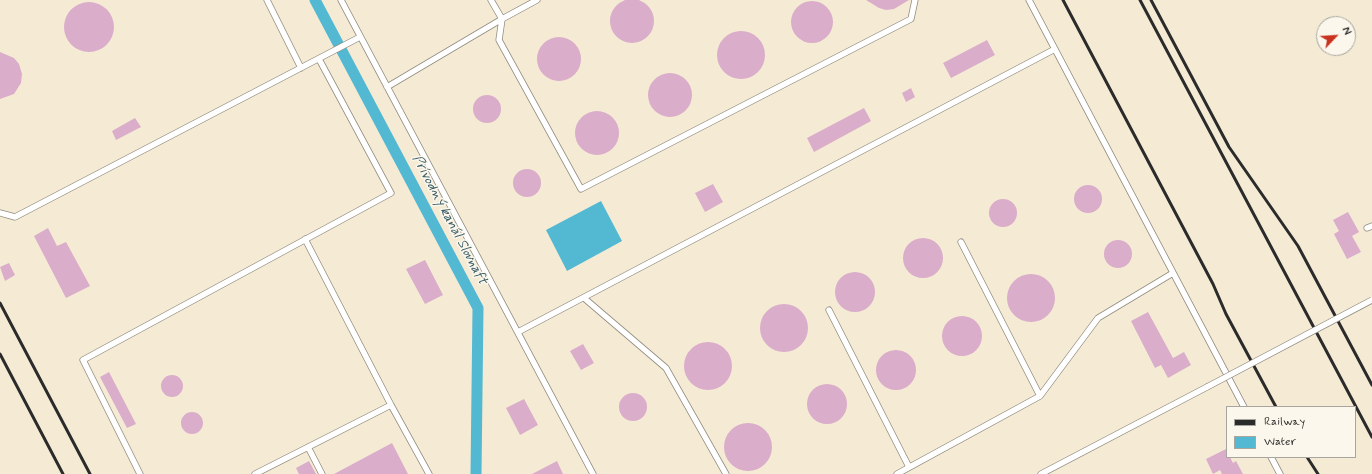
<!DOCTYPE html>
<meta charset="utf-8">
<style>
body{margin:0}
#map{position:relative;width:1372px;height:474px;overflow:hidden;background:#f5ebd4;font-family:Mynerve,sans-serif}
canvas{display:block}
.legend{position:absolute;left:1226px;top:406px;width:130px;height:52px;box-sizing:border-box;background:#fbf7ec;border:1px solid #a8a59f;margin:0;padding:5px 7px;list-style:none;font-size:12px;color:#2b2b2b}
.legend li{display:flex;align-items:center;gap:8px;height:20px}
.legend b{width:20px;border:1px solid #a8a59f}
.north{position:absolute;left:1316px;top:16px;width:40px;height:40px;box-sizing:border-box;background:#fbf7ec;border:1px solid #a8a59f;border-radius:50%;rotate:65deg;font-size:11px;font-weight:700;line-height:16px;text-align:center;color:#2b2b2b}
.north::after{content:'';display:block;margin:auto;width:14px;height:18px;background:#c8321e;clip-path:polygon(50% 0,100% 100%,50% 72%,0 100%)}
</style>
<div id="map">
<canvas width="1372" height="474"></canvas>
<ul class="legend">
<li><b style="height:5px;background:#2b2b2b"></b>Railway</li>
<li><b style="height:11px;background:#53b8d2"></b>Water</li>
</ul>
<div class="north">N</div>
</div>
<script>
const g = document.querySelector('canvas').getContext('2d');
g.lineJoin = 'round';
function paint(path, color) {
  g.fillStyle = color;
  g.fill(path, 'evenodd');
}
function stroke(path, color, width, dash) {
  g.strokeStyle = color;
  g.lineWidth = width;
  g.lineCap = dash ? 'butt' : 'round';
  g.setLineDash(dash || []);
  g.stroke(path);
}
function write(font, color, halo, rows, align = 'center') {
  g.font = font + ' Mynerve,sans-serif';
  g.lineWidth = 3;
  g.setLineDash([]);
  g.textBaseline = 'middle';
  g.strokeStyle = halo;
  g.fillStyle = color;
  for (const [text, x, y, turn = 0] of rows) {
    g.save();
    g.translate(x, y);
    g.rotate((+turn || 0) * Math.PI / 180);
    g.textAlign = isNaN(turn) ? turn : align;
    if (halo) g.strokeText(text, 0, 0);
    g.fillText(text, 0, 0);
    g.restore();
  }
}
paint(new Path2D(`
 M601,201L622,241L567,271L546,230Z`), '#53b8d2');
stroke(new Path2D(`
 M315,0L478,308L476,474`), '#53b8d2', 11);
paint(new Path2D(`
 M610 21a22 22 0 1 1 44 0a22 22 0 1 1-44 0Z
 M866,0H909L894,9L886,10L879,8Z
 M791 22a21 21 0 1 1 42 0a21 21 0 1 1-42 0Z
 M64 27a25 25 0 1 1 50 0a25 25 0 1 1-50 0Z
 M717 55a24 24 0 1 1 48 0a24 24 0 1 1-48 0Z
 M537 59a22 22 0 1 1 44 0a22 22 0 1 1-44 0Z
 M987,40L995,55L951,78L943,63Z
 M0,52L14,58L19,64L22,74L21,83L14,94L0,99Z
 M648 95a22 22 0 1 1 44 0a22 22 0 1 1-44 0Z
 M911,88L915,97L906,102L902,93Z
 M473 109a14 14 0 1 1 28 0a14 14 0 1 1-28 0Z
 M864,108L871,121L814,152L807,138Z
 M575 133a22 22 0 1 1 44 0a22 22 0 1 1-44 0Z
 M135,118L141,127L116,140L112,131Z
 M513 183a14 14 0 1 1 28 0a14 14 0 1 1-28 0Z
 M713,184L723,202L705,212L695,193Z
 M1074 199a14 14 0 1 1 28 0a14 14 0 1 1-28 0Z
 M989 213a14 14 0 1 1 28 0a14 14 0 1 1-28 0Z
 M1348,212L1359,232L1352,236L1361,252L1347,259L1334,234L1339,231L1333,220Z
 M48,228L57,246L66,242L90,286L66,298L34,236Z
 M903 258a20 20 0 1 1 40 0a20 20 0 1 1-40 0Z
 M1104 254a14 14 0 1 1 28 0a14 14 0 1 1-28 0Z
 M425,260L443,295L425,304L406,269Z
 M9,263L15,275L5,281L0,267Z
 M835 292a20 20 0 1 1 40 0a20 20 0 1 1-40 0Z
 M1007 298a24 24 0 1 1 48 0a24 24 0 1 1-48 0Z
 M760 328a24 24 0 1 1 48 0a24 24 0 1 1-48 0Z
 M1148,312L1173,358L1184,352L1191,365L1168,378L1161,365L1155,368L1131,321Z
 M942 336a20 20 0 1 1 40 0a20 20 0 1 1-40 0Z
 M684 366a24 24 0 1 1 48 0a24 24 0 1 1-48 0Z
 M583,344L594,363L581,370L570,351Z
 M876 370a20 20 0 1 1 40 0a20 20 0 1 1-40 0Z
 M109,372L136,424L127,428L100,377Z
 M161 386a11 11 0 1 1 22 0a11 11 0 1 1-22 0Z
 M807 404a20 20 0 1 1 40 0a20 20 0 1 1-40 0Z
 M619 407a14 14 0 1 1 28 0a14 14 0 1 1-28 0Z
 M524,399L538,425L520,435L506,408Z
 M181 423a11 11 0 1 1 22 0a11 11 0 1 1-22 0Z
 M724 447a24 24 0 1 1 48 0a24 24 0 1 1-48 0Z
 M392,443L408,474H334Z
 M1226,449L1227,457H1230L1233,463L1236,461L1243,474H1222L1220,470L1213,474L1206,459Z
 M309,461L316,474H299L296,468Z
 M557,461L563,474H532Z`), '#daadca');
const service = new Path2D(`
 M267,0L301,68
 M341,0L593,474
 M491,0L502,19L499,40L581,189L911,19L915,0
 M1029,0L1244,407
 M387,87L502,19L537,0
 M0,213L15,217L360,37
 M1367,228L1372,226
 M305,239L391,405
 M961,242L1040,396
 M584,298L666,368L726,474
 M829,310L909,467
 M518,332L1055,49
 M308,447L322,474
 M1271,457L1280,474
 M140,474L83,360L391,193L319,59
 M255,474L391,405L429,474
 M897,474L1040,396L1098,318L1173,273
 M1041,474L1207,387`);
stroke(service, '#908b80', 7);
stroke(service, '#fff', 5.5);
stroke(new Path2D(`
 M1063,0L1213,284L1226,314L1276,407
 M1140,0L1372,437
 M1151,0L1229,147L1298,246L1372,385
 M0,303L90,474
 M0,354L63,474
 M1307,457L1318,474`), '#2b2b2b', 3);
const serviceBridge = new Path2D(`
 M1207,387L1372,300`);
stroke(serviceBridge, '#908b80', 7, []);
stroke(serviceBridge, '#fff', 5.5);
write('italic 14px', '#395c65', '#fbf7ec', [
 ["Prívodný kanál Slovnaft",449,220,62]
]);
</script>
